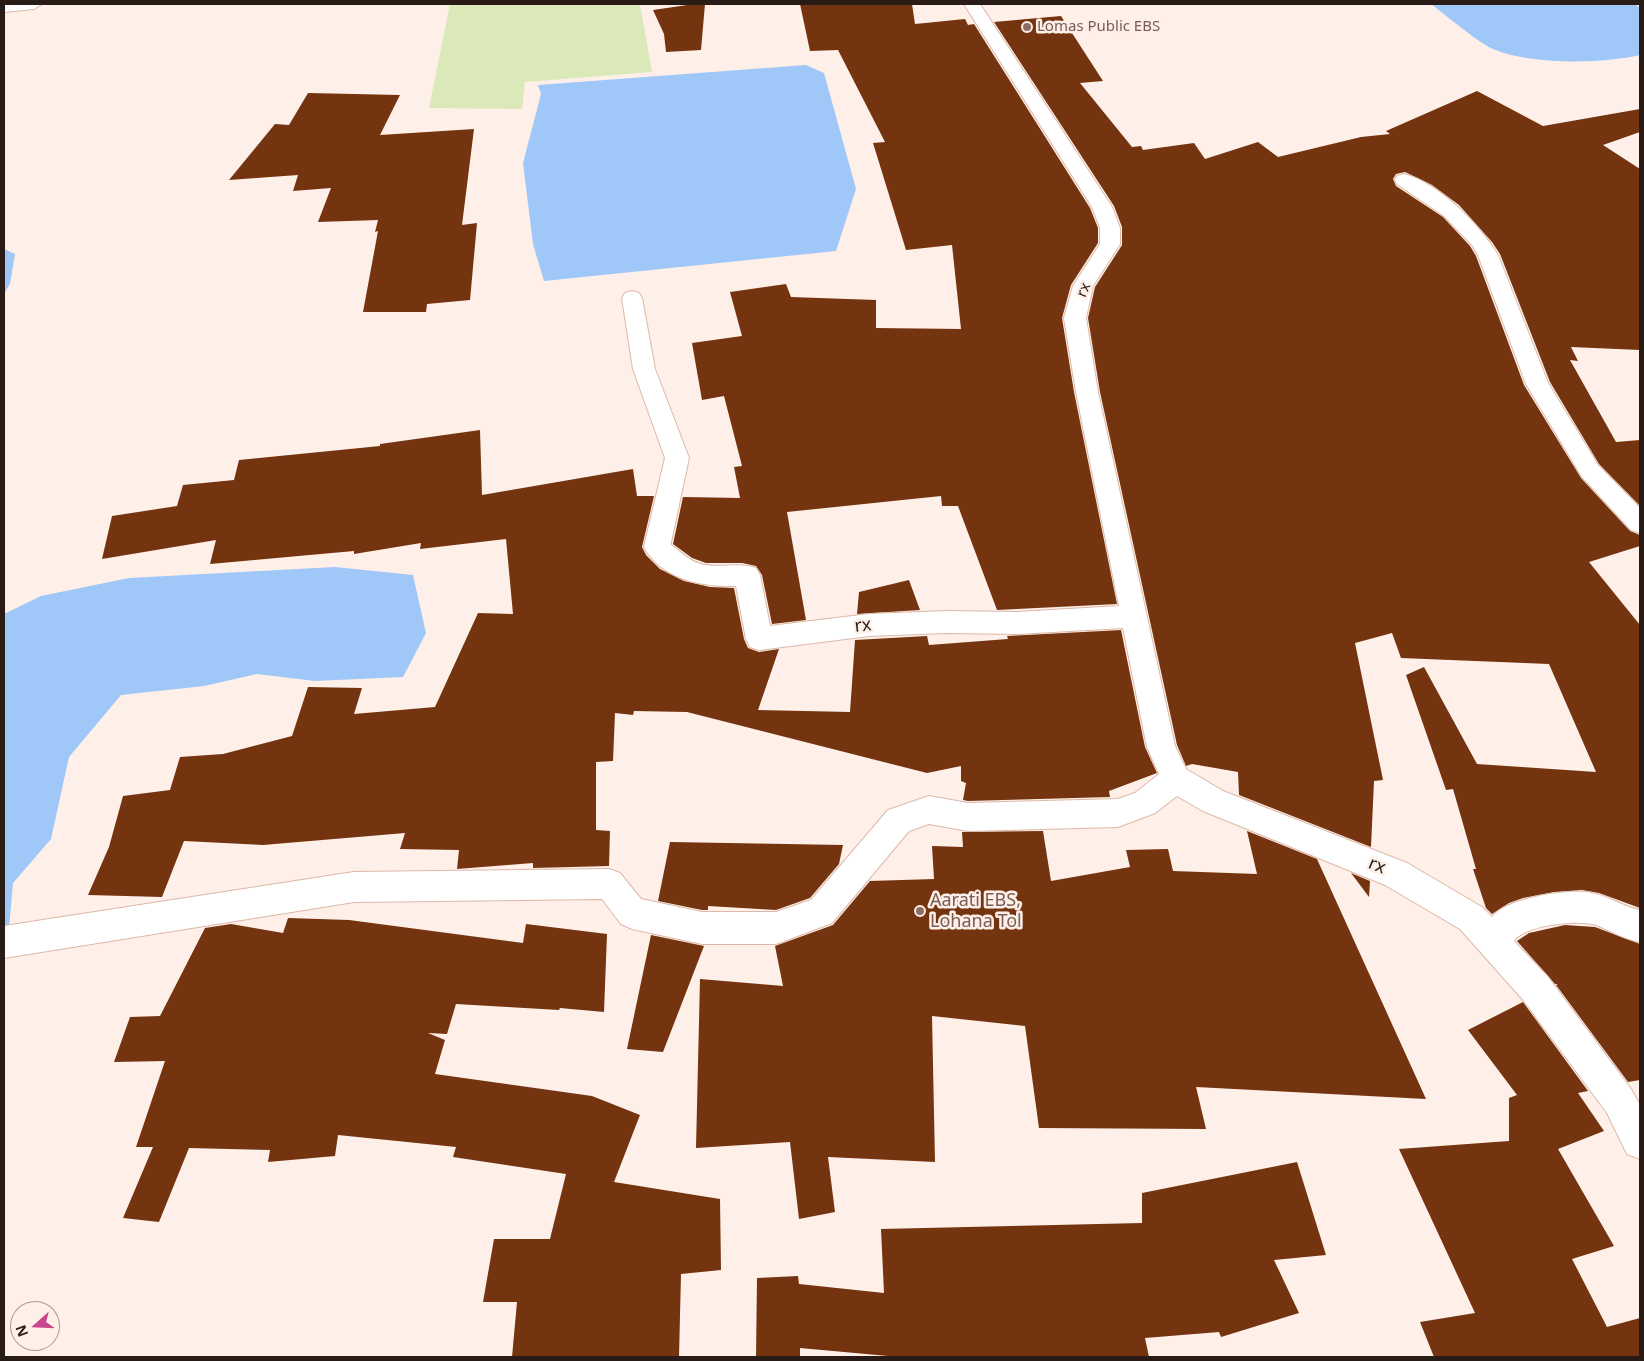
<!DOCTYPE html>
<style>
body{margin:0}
#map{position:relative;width:1644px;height:1361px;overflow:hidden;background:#feefe8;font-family:"Noto Sans",sans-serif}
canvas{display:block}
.frame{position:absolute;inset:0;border:5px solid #291c16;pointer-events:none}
.north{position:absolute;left:10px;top:1301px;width:50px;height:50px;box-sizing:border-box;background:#feefe8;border:1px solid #a99b94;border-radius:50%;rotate:250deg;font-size:14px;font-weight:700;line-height:20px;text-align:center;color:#291c16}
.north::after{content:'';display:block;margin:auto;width:18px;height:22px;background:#ca478e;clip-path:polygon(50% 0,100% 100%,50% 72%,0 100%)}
</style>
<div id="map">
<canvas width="1644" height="1361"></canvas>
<div class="frame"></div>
<div class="north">N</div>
</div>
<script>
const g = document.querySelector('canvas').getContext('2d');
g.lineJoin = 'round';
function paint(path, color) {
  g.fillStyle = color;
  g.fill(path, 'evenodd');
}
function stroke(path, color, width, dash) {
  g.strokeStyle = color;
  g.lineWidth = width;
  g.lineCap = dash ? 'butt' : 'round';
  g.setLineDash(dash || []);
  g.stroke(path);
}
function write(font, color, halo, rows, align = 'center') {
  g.font = font + ' "Noto Sans",sans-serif';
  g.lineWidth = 5;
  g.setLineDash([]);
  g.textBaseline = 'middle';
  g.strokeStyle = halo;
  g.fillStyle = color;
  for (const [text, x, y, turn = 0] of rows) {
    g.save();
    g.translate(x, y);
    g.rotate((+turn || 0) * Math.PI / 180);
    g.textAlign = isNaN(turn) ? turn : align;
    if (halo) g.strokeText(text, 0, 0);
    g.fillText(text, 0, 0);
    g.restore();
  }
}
paint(new Path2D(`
 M450,4H640L652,72L525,82L522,109L429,108Z`), '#dbe9b9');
paint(new Path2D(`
 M1431,4H1635L1640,8V55C1601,64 1530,65 1493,49C1477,42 1446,15 1431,4Z
 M806,65L824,73L856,189L836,251L544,281L533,244L523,163L541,94L538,85Z
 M4,249L15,254L10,284L4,294Z
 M335,567L413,575L426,633L403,677L315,681L257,674L204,686L121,695L69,757L51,839L13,883L9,928H4V614L41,596L129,578Z`), '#9fc7f8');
paint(new Path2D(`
 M694,4H705L701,50L666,52L664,34L653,10Z
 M800,4H912L915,24L965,19L968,25L974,24L1090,208L1098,228V243L1071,285L1062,318L1074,392L1117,604L997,610L958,506H942L941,496L787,512L806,620L772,624L762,575L756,566L742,563H706L692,558L673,544L683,497L740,498L734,467L742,466L724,396L702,400L692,343L742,336L730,292L786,284L791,297L876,300V328L961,329L952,245L906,250L873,143L885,142L838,50L810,51Z
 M1061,16L1103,81L1080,83L1132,147L1141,146L1143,150L1194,143L1205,159L1258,142L1278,157L1361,137L1390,134L1386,131L1477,91L1543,126L1640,109V132L1603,145L1640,169V350L1571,347L1578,361L1570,360L1616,442L1640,440V506L1599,464L1550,382L1500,254L1492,242L1459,205L1432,185L1405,172L1396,174L1393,179L1396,186L1443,217L1470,246L1476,256L1524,385L1581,478L1630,531L1640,535V546L1589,562L1640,625V908L1599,893L1582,890L1554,892L1523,898L1509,903L1492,914L1486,908L1473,869H1476L1453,789L1446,790L1406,675L1424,667L1477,764L1596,772L1549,664L1401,658L1392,633L1355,643L1383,780L1374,781L1371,847L1239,795L1238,772L1192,764L1186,766L1177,745L1100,392L1088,318L1095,287L1122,245V227L1114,206L994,22Z
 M308,93L400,95L380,135L474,129L462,225L477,223L470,300L427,304L426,312H363L378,231L375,232L378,220L318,222L331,188L293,191L298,175L229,180L275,124L289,125Z
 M480,430L482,495L633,469L637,496H654L642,547L646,555L660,569L684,581L710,587L734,588L744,639L748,648L759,652L779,649L758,710L850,712L855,640L927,636L929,645L1008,639L1007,636L1121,630L1145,747L1157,773L1109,791L1110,797L968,801L963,800L966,783L961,781V766L927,773L687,712L634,711L633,715L615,713L613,761L596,762V830L610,831L609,866L533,868V863L457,869L459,850L400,849L405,833L263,845L184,841L162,897L88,895L109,847L123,796L170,790L180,757L223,754L292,736L308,687L362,688L354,714L435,707L478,613L513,614L506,539L420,549L421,543L354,554V551L210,564L216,540L102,559L112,516L177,506L183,485L234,480L239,460L380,446V444Z
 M909,580L920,610L857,614L859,592Z
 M1043,831L1051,881L1130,867L1126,850L1168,849L1173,871L1257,874L1247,831L1317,859L1426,1099L1196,1087L1206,1129L1039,1128L1025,1026L932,1016L935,1162L828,1157L835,1212L799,1219L790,1142L696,1148L700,979L783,986L775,946L833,925L870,881L934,879L932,846L963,847L962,832Z
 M670,842L843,845L839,864L810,898L776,910L708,906V910H702L658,901Z
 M1351,873L1370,881L1369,897Z
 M288,918L349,920L523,943L526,924L607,934L604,1012L560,1008L559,1010L456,1004L447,1034L428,1033L445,1040L435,1074L592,1096L640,1115L614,1182L720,1199L721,1270L681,1274L679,1357H512L517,1302H483L494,1239H550L566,1174L453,1157L456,1147L338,1135L335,1156L268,1162L270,1150L189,1148L159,1222L123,1218L153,1147H136L165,1061L114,1062L130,1017L160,1016L205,928L231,924L283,933Z
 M1565,925L1595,927L1640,944V1080L1628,1082L1556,985L1558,984H1555L1517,941L1529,933Z
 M651,935L704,946L663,1052L627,1049Z
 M1523,1002L1588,1091L1578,1093L1604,1131L1558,1149L1614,1246L1572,1259L1607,1327L1640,1318V1357H1434L1420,1322L1475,1313L1399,1149L1509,1141V1098L1517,1095L1468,1030Z
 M1297,1162L1326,1255L1274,1260L1299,1313L1221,1337L1219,1332L1145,1338L1149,1357H899L800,1348V1357H756L757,1278L798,1276L799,1284L884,1293L881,1229L1142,1223V1193Z`), '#743410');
const service = new Path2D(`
 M1404,174C1439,183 1480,225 1498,255L1548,383L1598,465L1640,508V533L1631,530L1582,477L1526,384L1478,255L1472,245L1444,216L1397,184L1395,180L1397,176Z
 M632,291L639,293L642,298L655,369L689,458L670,547L666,554L657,557L648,554L644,547L665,458L633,369L622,298L625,293Z`);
const minor = new Path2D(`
 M4,4H42L34,9L4,12Z
 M964,4H980L1112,207L1120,228V244L1093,286L1086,318L1098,392L1175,746L1186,769L1223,791L1407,863L1482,907L1492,917C1506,898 1569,888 1592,893C1609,896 1623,907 1640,910V942C1624,939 1611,931 1596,925C1579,919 1524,925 1514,941L1548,977L1631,1089L1640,1105V1159L1627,1154L1607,1113L1524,1001L1460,929L1385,885L1203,811L1177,796L1155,813L1118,827L968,831L929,824L909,831L832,923L776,944H702L632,929L621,924L602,899L354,902L4,958V926L354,872L609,869L620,873L641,899L702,912H776L811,900L888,810L929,796L968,803L1118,799L1135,793L1159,774L1147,747L1123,628L1017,634L946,633L869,636L759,650L750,647L746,639L736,586C703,587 662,580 644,547L648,540C669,533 679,557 698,563C717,570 737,561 756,568L760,575L770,626L869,614L946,611L1017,612L1119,606L1076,392L1064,318L1073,286L1100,244V228L1092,207Z`);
stroke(service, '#dcb9a8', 2);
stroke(minor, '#dcb9a8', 2);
paint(service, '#fff');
paint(minor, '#fff');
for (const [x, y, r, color] of [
 [1027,27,5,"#8d6e63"],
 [920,911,5,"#8d6e63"]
]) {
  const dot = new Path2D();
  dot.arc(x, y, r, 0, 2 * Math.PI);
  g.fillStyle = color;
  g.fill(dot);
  stroke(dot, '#feefe8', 2);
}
write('15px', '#785e54', '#feefe8', [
 ["Lomas Public EBS",1037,27]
], 'left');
write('15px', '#291c16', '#feefe8', [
 ["rx",1084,290,-68]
]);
write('18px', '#291c16', '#feefe8', [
 ["rx",863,626,-7],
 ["rx",1377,866,22]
]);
write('18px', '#785e54', '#feefe8', [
 ["Aarati EBS,",930,901],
 ["Lohana Tol",930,922]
], 'left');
</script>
